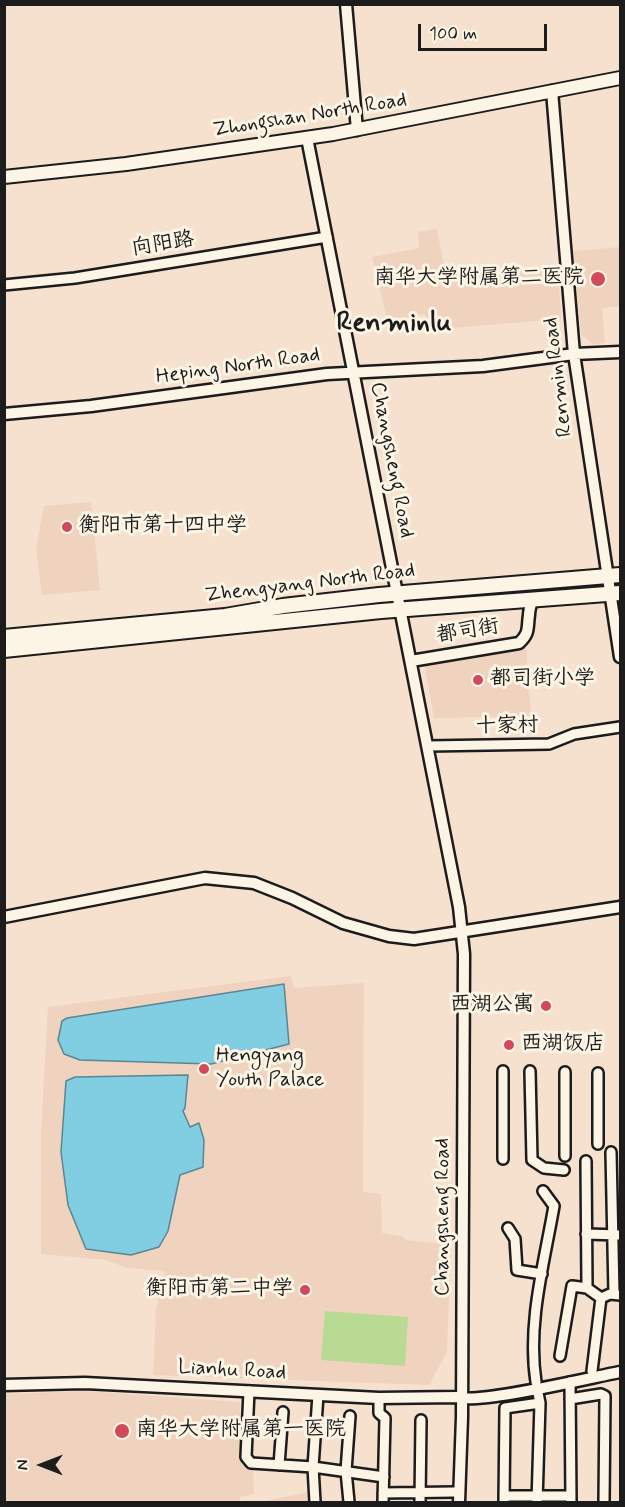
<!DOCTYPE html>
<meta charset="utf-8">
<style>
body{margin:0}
#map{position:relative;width:625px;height:1507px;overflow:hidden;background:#f5e1ce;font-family:Mynerve,sans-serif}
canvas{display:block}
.frame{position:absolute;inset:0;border:6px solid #1c1c1c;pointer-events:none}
.north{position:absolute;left:12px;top:1435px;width:60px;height:60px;-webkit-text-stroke:4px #fcf5e5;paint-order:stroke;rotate:270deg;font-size:16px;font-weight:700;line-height:24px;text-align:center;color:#1c1c1c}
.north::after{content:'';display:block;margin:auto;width:21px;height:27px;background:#1c1c1c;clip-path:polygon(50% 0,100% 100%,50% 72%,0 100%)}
.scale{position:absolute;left:418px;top:24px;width:129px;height:27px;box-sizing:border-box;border:3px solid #1c1c1c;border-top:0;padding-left:8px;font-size:18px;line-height:21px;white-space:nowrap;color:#1c1c1c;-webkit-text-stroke:4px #fcf5e5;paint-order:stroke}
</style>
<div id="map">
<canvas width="625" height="1507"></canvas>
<div class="frame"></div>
<div class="north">N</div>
<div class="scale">100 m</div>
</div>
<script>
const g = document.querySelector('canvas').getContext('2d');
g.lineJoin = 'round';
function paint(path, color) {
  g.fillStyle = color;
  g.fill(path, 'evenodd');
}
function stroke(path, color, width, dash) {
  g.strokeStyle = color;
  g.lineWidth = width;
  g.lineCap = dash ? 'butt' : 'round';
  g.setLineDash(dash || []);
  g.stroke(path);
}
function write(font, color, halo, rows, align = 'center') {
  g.font = font + ' Mynerve,"LXGW WenKai TC",sans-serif';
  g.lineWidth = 6;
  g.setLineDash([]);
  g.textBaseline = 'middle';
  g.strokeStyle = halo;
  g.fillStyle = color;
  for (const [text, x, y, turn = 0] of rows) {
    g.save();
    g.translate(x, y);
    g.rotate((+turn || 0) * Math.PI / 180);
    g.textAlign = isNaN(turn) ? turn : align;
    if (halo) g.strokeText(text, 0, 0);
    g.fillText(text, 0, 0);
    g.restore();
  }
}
paint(new Path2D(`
 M437,229L446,278L558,270L561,319L428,330L425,314L388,322L372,257L419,248L418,232Z
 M620,247V306L602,308L605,343L593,344L581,335L573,251Z
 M91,502L100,590L42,595L36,549L44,506Z
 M526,645L531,716L434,718L424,662Z
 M291,976L294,988L364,983L363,1192L381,1194L382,1233L402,1236L406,1240L451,1245L447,1352L429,1385L153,1375L156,1309L165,1271L127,1268L106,1260L41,1254V1131L48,1007Z
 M87,1391L240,1402V1460L243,1463L253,1466L254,1494L240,1497V1502H5L4,1394Z
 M309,1492L310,1502H260Z`), '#f0d3be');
paint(new Path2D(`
 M325,1311L408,1317L405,1366L321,1360Z`), '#b9da93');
const water = new Path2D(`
 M284,984L289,1044L211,1064L80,1060L64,1054L58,1040L62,1021L67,1018Z
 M188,1075L185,1108L183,1111L190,1127L199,1123L204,1140L203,1167L180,1175L168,1231L159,1247L131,1255L86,1249L68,1205L61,1152L66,1081L75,1077Z`);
paint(water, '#81cde1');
stroke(water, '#598692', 1.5);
const minor = new Path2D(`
 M4,285L75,278L327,237
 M428,746L549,744L574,734L620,727
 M530,1071L532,1160L544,1168L564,1170
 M565,1072V1156
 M598,1073V1144
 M611,1152L614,1294
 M503,1159V1071
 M586,1161L587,1288
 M508,1228L515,1239L517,1270L542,1274
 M586,1234L620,1235
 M560,1356L572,1286L587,1288L601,1298L610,1294L620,1295
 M592,1371L601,1298
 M536,1382C527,1324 544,1264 554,1206L543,1191
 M570,1382L571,1502
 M537,1388L540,1403L537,1502
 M249,1391L246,1457L251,1463L313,1467L384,1477
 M379,1398V1413L385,1418L383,1502
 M570,1399L601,1394L605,1396L604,1502
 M279,1465L283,1412
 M383,1493L454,1492
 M504,1496H571
 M315,1502L313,1467L318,1395
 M349,1502L346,1471L350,1416
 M420,1502L421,1420
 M504,1502L505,1408L540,1403`);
const tertiary = new Path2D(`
 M346,4L357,130
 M552,91L574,354L620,657
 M307,138L459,907L464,954L462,1417L459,1502
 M4,414L91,406L327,374L483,366L574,354L620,352
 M411,661L519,643C530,633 527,628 529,615C529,610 531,604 532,600
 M4,917L205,878L254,883L292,898L343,923L389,936L414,939L620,907
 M4,1385L85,1383L379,1398L457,1397C477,1405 593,1377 620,1372`);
const secondary = new Path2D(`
 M4,177L126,164L333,134L620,78`);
const primary = new Path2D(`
 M4,637L225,616L283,606L379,595L620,575
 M4,650L381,611L620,593`);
stroke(minor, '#1c1c1c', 14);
stroke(tertiary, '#1c1c1c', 15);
stroke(secondary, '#1c1c1c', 16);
stroke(primary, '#1c1c1c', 18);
stroke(minor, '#fcf5e5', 9);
stroke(tertiary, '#fcf5e5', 10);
stroke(secondary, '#fcf5e5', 12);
stroke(primary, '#fcf5e5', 14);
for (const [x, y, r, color] of [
 [598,279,8,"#d1495b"],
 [67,527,6,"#d1495b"],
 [478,680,6,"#d1495b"],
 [546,1006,6,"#d1495b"],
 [509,1045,6,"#d1495b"],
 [204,1069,6,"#d1495b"],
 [305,1290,6,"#d1495b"],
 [122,1431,8,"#d1495b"]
]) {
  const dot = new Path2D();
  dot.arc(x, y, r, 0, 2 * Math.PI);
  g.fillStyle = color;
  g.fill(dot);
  stroke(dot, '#fcf5e5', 2);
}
write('21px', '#1c1c1c', '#fcf5e5', [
 ["Zhongshan North Road",310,116,-9],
 ["向阳路",163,245,-9],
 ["Heping North Road",238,367,-8],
 ["Renmin Road",559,377,-97],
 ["Changsheng Road",391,460,79],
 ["Zhengyang North Road",310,584,-7],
 ["都司街",468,632,-9],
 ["十家村",507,727,-1],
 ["Changsheng Road",444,1217,-90],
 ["Lianhu Road",232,1371,3]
]);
write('21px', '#1c1c1c', '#fcf5e5', [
 ["南华大学附属第二医院",584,279,"right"],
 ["衡阳市第十四中学",79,527],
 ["都司街小学",490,680],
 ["西湖公寓",534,1006,"right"],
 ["西湖饭店",521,1045],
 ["Hengyang",216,1057],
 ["Youth Palace",216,1081],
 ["衡阳市第二中学",293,1290,"right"],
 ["南华大学附属第一医院",136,1431]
], 'left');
write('bold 27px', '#1c1c1c', '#fcf5e5', [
 ["Renminlu",394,324]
]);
</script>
